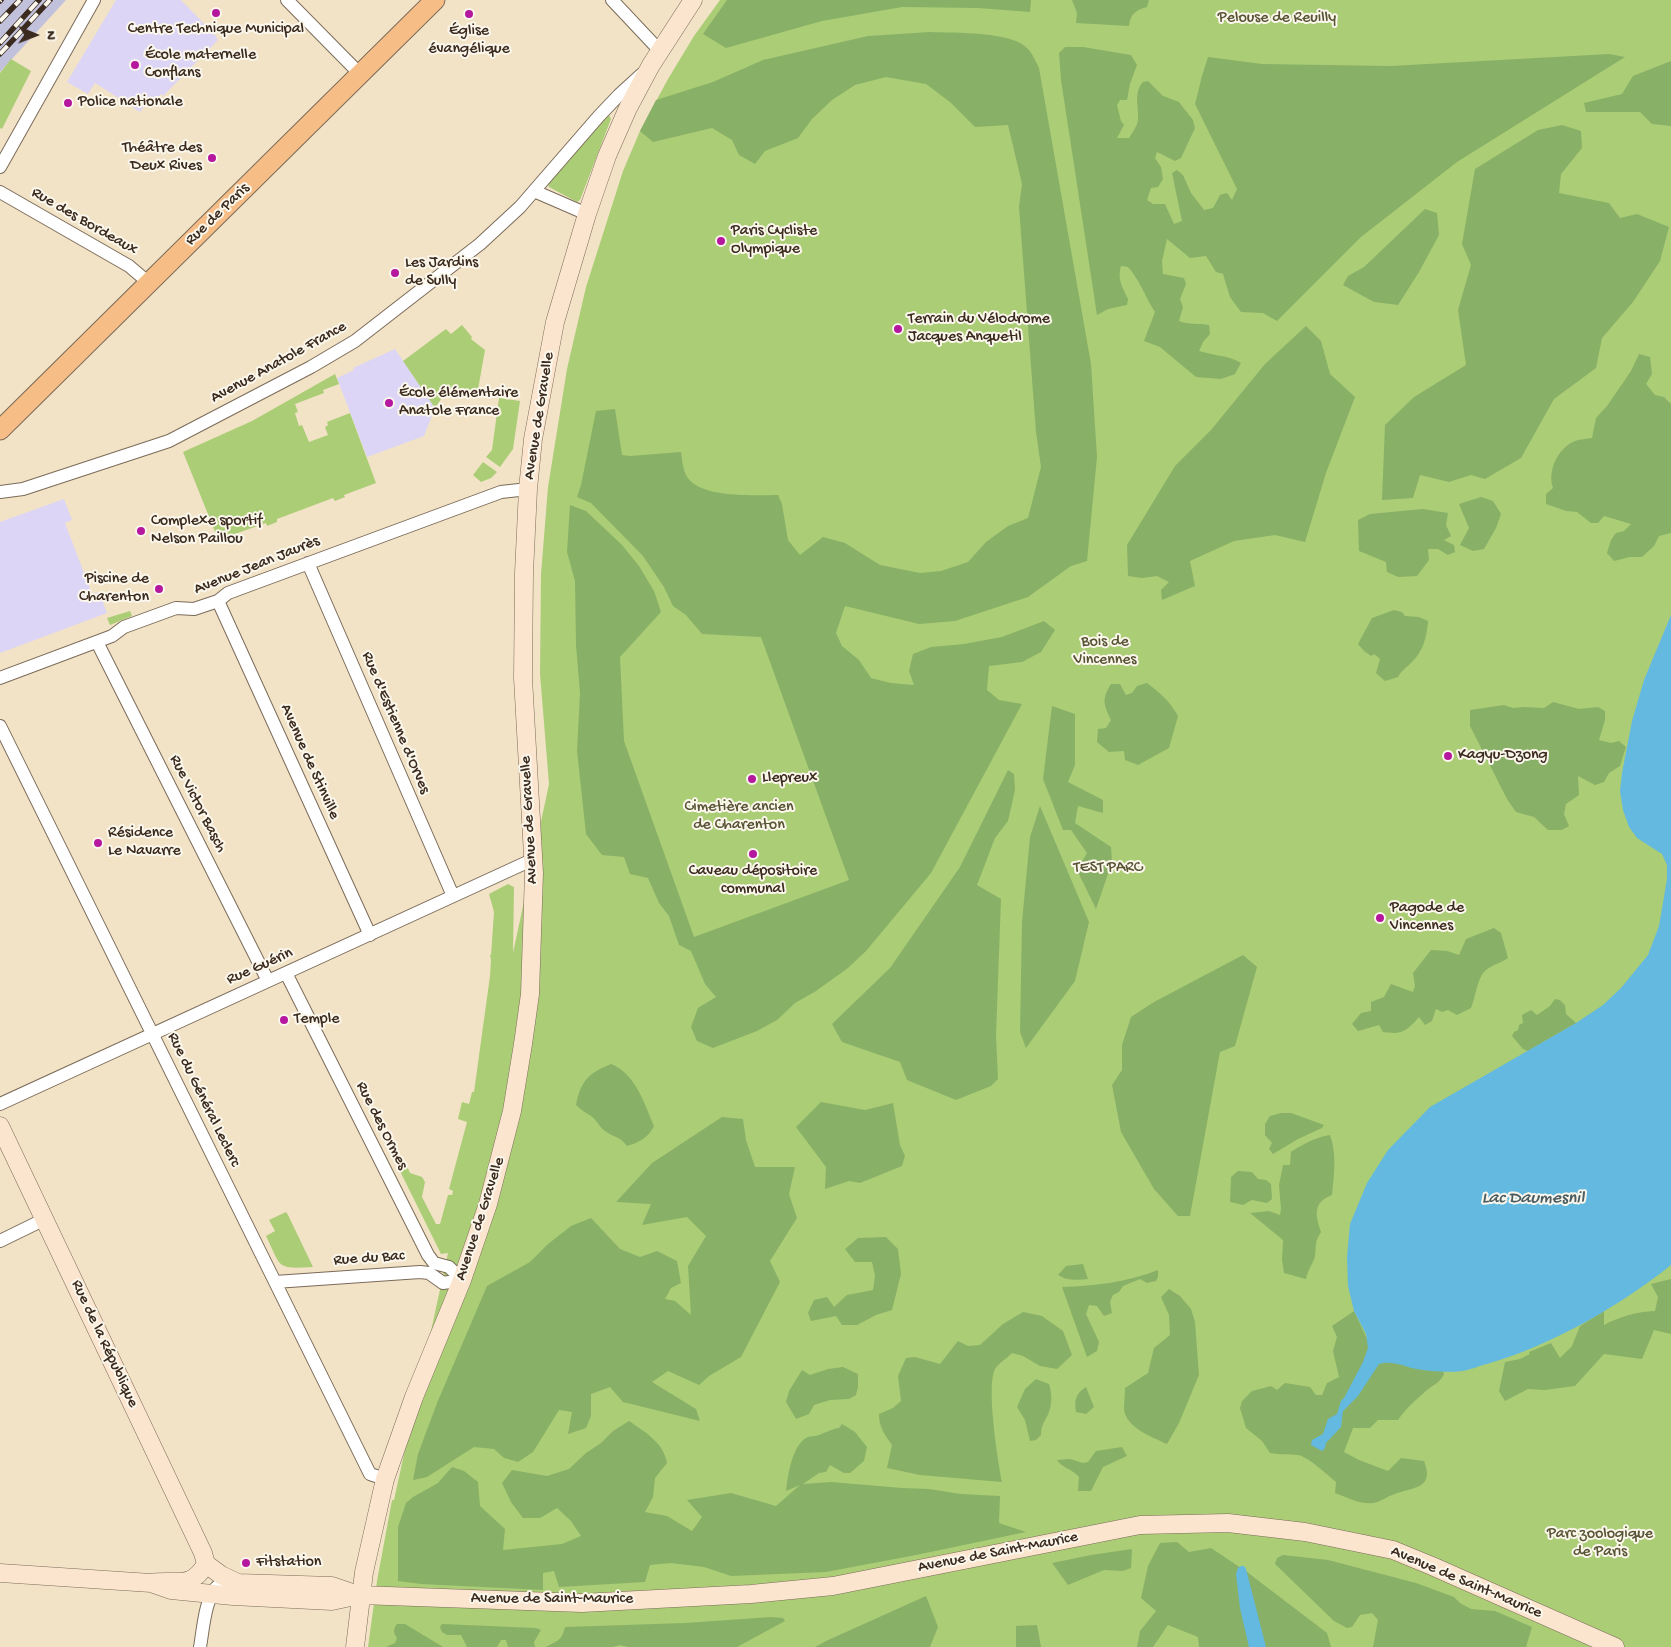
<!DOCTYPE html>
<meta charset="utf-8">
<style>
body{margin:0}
#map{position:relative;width:1671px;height:1647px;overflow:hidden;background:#f2e3c7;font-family:"Gochi Hand",sans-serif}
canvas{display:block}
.north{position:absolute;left:10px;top:10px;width:50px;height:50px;-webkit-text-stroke:4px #fbf7ec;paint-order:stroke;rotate:91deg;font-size:14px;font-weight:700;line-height:20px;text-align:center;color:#3b2a1e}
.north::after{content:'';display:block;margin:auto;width:18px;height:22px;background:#3b2a1e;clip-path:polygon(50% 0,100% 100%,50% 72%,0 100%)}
</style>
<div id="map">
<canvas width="1671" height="1647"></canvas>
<div class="north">N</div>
</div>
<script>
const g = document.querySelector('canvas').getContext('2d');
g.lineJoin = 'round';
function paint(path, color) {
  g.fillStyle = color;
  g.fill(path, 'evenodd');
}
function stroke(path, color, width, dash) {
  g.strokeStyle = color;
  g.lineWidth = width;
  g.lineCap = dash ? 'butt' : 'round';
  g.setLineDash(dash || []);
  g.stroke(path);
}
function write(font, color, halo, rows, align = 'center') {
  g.font = font + ' "Gochi Hand",sans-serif';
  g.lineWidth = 4;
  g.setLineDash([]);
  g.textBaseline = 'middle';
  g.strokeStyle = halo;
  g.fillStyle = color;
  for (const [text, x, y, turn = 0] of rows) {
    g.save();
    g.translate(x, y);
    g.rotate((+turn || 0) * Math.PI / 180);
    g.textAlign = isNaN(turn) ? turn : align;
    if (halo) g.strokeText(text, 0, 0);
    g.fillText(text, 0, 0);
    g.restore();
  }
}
paint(new Path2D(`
 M116,0H181L215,35L218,40L163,96L161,94L149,107L146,104L140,112L95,83L88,94L67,82Z
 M395,349L435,408L424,436L367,457L337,378L354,370L353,368Z
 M64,499L72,520L65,523L92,594L99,592L107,613L0,653V522Z`), '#dcd5f6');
paint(new Path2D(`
 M0,0H66L0,72Z`), '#c2c1dc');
paint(new Path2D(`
 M720,0H1671V1647H368L377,1581L392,1500H394L448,1253L441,1254L399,1169L407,1166L410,1173L422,1177L425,1182L422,1197L436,1224H440L448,1195H452L453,1191L449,1189L467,1122L458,1119L462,1102L469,1104L472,1092H474L490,976L491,960L490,955H491L494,912L489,894L508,884L514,887L513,953L549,784L540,674L541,574L548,487L567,369L586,287L623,171L640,131L668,79L694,36Z
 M11,59L31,71L2,129L0,128V73Z
 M609,115L611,119L580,200L577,202L549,187L548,184L551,179Z
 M462,325L472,337L471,339L485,350L477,395L447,390L435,408L403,361L446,329L451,334Z
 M335,374L339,384L323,390L324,393L295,404L298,412L295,413L299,426L302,425L309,442L328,435L325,427L328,425L327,422L350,413L376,483L344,495L345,497L335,501L333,498L277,519V522L267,526L266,523L229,536L228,535L218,539L183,452L252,421Z
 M499,398L520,401L513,449L500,467L486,457L492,450Z
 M483,462L497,472L491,478L481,482L473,475Z
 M130,611L132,616L110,625L107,618Z
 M286,1212L288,1215L313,1267C275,1269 282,1268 266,1236L275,1231L269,1220Z`), '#abcd76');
paint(new Path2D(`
 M727,0H1031L1030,12L978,8L902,7L822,21L726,48L703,34Z
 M1072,0H1149L1147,7C1136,10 1130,14 1129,26L1076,23L1077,13Z
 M930,32C954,33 1014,31 1029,50C1033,55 1036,62 1039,68L1091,364L1097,457L1087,561L1071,566L1028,597L955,621L919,624L845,606L836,633L842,646L859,660L871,678L891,683L914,685L909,671L913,654L931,647L964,644L1002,637L1044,621L1055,630L1041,652L1022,662L989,666L987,690L999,700L1022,704L931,873L866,951L848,968L816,991L795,1003L777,1020L757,1031L713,1048L697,1041L691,1027L698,1008L716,997L705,984L691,951L679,945L669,916L659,903L648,878L630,874L624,857L602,855L586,834L577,751L580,693L576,645L575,581L567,552L570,505L586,511L622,545L639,566L654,591L661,612L620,657L624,741L694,937L849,880L761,637L702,634L686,615L673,606L664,587L643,556L591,503L577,497L581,485L596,411L615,409L622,455L630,456L681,452C682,459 683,469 686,475C698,499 755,495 778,495L782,504L788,540L800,555L823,537L845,543L880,565L920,573L941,571L968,562L986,542L1008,526L1028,518L1041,467L1036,432L1019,207L1022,184L1008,125L975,127L950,102L926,84L886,77L855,85L832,100L812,119L798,138L765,151L755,164L739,155L732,140L712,128L653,142L640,131L656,100L713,82L763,60L868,36Z
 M1065,47H1083L1131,55L1137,65L1130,84L1127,100H1120L1117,105L1121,121L1124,125L1117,138H1129C1132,133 1138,125 1138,120C1139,106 1133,93 1143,82L1148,81L1163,96L1179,102L1193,120L1195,128L1181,158L1175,161L1157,152L1155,158L1161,167L1163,179L1158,187L1151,188L1147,200L1153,204H1165L1174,224L1182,221L1172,173L1177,170L1183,175L1191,193L1204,210L1213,208L1220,195L1227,193L1232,200L1237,189L1195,104L1202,76L1208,57L1262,64L1391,66L1609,54L1625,57L1457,162L1361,237L1277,321L1263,313L1241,312L1230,297L1223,274L1216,272L1206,256L1190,258L1167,239L1162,261L1163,274L1184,278L1186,284L1180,299L1183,307L1179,321C1189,325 1199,323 1209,325L1210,334L1203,342L1199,351C1214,356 1229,355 1241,363L1235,374L1221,379L1196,377L1160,347L1144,341L1155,312C1145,297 1140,280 1128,267L1121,266C1117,279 1122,287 1128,299L1127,305L1108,309L1097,315L1061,80L1059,53Z
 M1671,61V126L1652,124L1640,112H1586L1584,103L1622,94L1633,76Z
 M1562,125L1581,131L1582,148L1561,174L1559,193L1609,203L1620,218L1637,214L1669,227L1660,261L1633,302L1602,338L1596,368L1554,399L1521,458L1485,479L1471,475L1449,482L1420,475L1413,498L1382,500L1385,425L1414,397L1466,365L1458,310L1471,265L1462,244L1475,169L1538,130Z
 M1425,209L1437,213L1439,235L1419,272L1398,305L1374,302L1343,285L1348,276L1364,267Z
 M1306,326L1321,341L1330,374L1355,397L1326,473L1305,542L1275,535L1234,541L1190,561L1195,586L1162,600L1161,590L1169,582L1157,576L1142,578L1128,576L1127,545L1175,466L1211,430L1265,364Z
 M1639,354L1650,357L1652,374L1646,384L1655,395L1664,397L1671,404V533L1659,536L1654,546L1642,557H1630L1614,561L1607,553L1611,540L1616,533L1624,531L1631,524L1604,516L1598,523H1591L1577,512L1566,511L1546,504V494L1553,488C1547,471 1558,448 1575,441C1580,439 1587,439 1592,438L1596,418L1607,406L1631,371Z
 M1481,497L1493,501L1501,514L1496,528L1484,549L1473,551L1460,545L1469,528L1459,504Z
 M1423,509L1448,513L1446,525L1451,536L1444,540L1454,545L1455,552L1448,555L1438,549H1428L1429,560L1417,576L1398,577L1387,572L1386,562L1359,551L1358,520L1370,514Z
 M1394,610L1402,612L1405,616L1419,617L1428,621C1427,637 1423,651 1412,662C1406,668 1402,670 1398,677L1385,681L1376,673L1380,659L1374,654L1371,656L1364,651L1358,644L1372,618Z
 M1147,683C1160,693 1170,701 1178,716L1169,748L1138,765L1125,760L1124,751L1109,752L1097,742L1098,729L1106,728L1111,720C1104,705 1101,700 1111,684H1120L1126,695L1132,693L1137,686Z
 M1553,702L1579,709L1598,707L1605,711V720L1599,740L1611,743L1619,741L1626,747L1620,766L1609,773L1604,782L1595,785L1578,776L1579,795L1566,804L1564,814L1569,826L1562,830H1548L1534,817L1516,812L1507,799L1470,726V710L1504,705L1513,708L1524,707L1544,708Z
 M1052,706L1075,714V765L1068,782L1103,800V813L1078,806L1075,823L1111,847L1112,862L1096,909L1077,870L1087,853L1071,830H1063L1043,779Z
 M1008,770L1014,774L1015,790L1008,821L995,838L977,885L1001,899L996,1035L998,1079L991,1086L956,1100L907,1080L900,1062L842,1042L832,1024L890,968L960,867Z
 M1040,806L1089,922L1075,981L1026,1048L1020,1032L1022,922L1030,837Z
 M1494,928L1501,933L1508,958C1501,963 1492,965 1486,970C1477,977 1476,997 1471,1008L1457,1015L1448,1010L1442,1012L1436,1009L1432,1021L1425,1025L1419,1017C1406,1031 1403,1035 1383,1032L1379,1025L1358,1031L1352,1024L1361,1013L1371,1011V1002L1384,997L1391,984L1413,992L1415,986L1413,973L1431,950L1447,951L1459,955L1466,939Z
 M1243,955L1257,967L1235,1046L1220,1052L1190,1216H1178L1154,1189L1121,1132L1112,1085L1122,1070V1045L1131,1017L1154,1002Z
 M1555,999L1560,1000L1565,1005L1566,1014L1576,1023L1528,1051L1523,1049L1512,1036L1514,1032L1518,1030L1519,1025L1523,1023L1522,1015L1531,1010L1537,1015L1550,1006Z
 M611,1064C636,1074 644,1103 654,1126C648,1138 640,1142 627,1146C620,1137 617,1138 608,1133C600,1129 597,1120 591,1116C585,1112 581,1110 576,1105C581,1080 589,1073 611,1064Z
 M821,1102L865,1110L893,1103L900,1145L905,1156L902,1166L860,1183L849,1181L825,1189L826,1167L796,1127Z
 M1281,1113H1291L1324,1125L1322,1128L1298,1139L1273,1154L1269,1149L1272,1143L1265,1135V1124L1270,1116Z
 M722,1117L743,1119L746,1140L755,1167H795L789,1194L797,1218L770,1261L780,1282L741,1357L709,1376L699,1385L668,1371L652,1382L696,1409L700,1421L623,1402L610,1387L591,1394V1416L586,1428L568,1434L572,1412L559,1410L533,1452L518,1462L504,1458L494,1449L474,1447L427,1477L413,1480L418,1454L437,1403L487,1286L530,1262L548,1244L571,1226L591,1218L620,1249L640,1257L657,1251L677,1261L681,1283L671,1288L665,1299L675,1301L691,1315L688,1266L706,1236L687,1217L642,1225L651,1204L616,1202L652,1163Z
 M1330,1135C1337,1154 1334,1175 1332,1195C1313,1202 1315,1215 1321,1232C1314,1243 1317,1244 1315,1256C1313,1264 1308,1269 1306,1279L1284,1273L1282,1260L1283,1240L1250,1213L1269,1211L1280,1215L1281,1209L1279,1185L1283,1165H1290L1291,1152C1303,1144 1316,1137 1330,1135Z
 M1238,1171L1252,1172L1258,1179L1266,1180L1271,1184L1272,1199L1267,1203L1252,1200L1243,1205L1230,1202L1231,1177Z
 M886,1237L898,1249L901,1274L892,1310L876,1315L857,1325H842L836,1316L811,1321L808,1313L814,1300L827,1297L834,1307L847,1295L873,1290L875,1276L872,1262H855L845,1249L858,1238Z
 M1083,1264L1088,1279C1078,1280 1067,1281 1058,1275L1066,1266Z
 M1158,1270V1277L1156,1281L1147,1283L1140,1279L1123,1286L1119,1292L1113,1295L1110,1302L1112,1313L1104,1316L1097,1306L1089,1305L1086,1314L1099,1342L1097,1351L1087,1357L1062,1287C1096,1286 1127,1282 1158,1270Z
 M1671,1279V1334L1654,1330L1642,1359L1604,1354L1575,1386L1545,1390L1528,1389L1505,1401L1499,1391L1505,1362L1520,1359L1530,1354L1529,1352L1551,1343L1560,1358L1572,1346L1580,1326L1604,1311V1325C1621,1316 1636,1312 1655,1311L1658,1297L1651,1284Z
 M1169,1289L1180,1296L1191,1309L1195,1322L1199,1375L1179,1423L1167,1444C1152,1437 1126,1428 1124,1409C1124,1402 1125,1395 1125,1388L1148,1373L1154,1348L1170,1335L1169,1315L1161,1297Z
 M1354,1311L1368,1341L1418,1369L1443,1370L1444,1374C1440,1383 1434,1384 1427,1390C1416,1400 1406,1408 1398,1420H1378L1370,1428H1353L1344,1452L1359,1460L1388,1471L1401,1458L1424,1461C1435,1489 1413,1487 1395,1494C1388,1496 1380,1502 1373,1503C1361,1505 1346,1497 1335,1493L1336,1482C1327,1475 1309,1457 1298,1455C1289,1454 1280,1455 1270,1453L1262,1441L1246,1428L1240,1408L1242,1401L1252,1391L1271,1386L1277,1390L1285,1383L1310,1387L1316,1395H1322L1327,1383L1339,1377L1333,1351L1337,1337L1332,1326Z
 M1023,1312L1042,1316L1063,1331L1072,1355L1057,1369L1040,1366L1023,1356L1012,1353C1007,1358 998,1364 995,1369C986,1386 998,1461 1002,1482L920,1475L887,1468L892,1445C884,1434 879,1427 879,1414L893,1408L901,1401L898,1376L906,1358L915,1357L940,1364L958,1341L968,1346L980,1345L1003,1324Z
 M843,1367L858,1374V1387L856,1395L849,1399L830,1400L814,1405L809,1414L796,1419L786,1402L789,1391L802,1370L810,1375L828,1369Z
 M1036,1379L1049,1384C1052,1393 1052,1404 1049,1412C1045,1422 1041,1424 1041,1435L1036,1440L1030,1441L1025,1420L1017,1407L1025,1389Z
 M1086,1387L1094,1407L1086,1414L1076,1412C1074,1400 1076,1393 1086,1387Z
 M629,1421C645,1432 664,1443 667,1463L655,1478L653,1497L645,1512L667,1516L692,1531L702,1517L687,1500L731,1493L776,1506L800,1485L786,1491C788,1475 792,1444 808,1437C811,1436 814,1436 816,1436C824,1434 830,1429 839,1428L842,1424L855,1432L867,1447L864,1461L850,1473H844L830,1465L826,1472L819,1473L803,1484L831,1482L902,1488L929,1489L961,1494L1000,1496L999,1523L1026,1532L916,1555L826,1572L731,1576L704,1567L671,1563L650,1565L645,1582L559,1587L554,1571L543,1573V1590L421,1584L398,1581V1527L406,1503L413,1497L438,1483L452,1467L464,1471L478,1482L480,1506L505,1529L503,1550L562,1544L581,1536L571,1521L557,1508L540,1518H523L511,1502L502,1483L512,1470L547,1476L569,1469L586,1453L601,1443L613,1431Z
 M1122,1447L1127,1456L1103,1467L1091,1491H1078L1079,1477C1071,1468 1062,1468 1057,1460L1070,1459L1083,1463L1088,1462L1096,1451Z
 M1177,1542L1189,1552L1211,1548L1247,1572L1327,1633L1331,1647H1199L1198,1637L1168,1625L1153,1647H1137L1140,1631L1156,1611L1141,1598L1148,1566L1160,1543Z
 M1132,1549L1131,1568L1123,1571L1104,1570L1068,1585L1052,1563L1091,1555Z
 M1283,1555L1328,1560L1416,1583L1454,1597L1460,1603L1471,1609L1495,1611L1532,1627L1526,1647H1373L1378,1620L1372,1613L1360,1615L1352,1627L1347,1628L1334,1621L1275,1564L1277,1558Z
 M926,1596L938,1627L930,1647H815L826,1641Z
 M771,1617L783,1618L785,1621L737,1647H628L620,1645L613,1647H546C558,1640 561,1642 565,1627L685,1623Z
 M397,1624H405L443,1647H386L395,1643L397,1638C393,1632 393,1629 397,1624Z
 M442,1624L536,1628L541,1630L534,1642L535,1647H508L506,1640H501L497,1647H467L461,1635H447L442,1632L440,1627Z
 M1037,1625L1041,1647H1016V1626Z`), '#88b067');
paint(new Path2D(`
 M1671,615V1265C1620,1306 1550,1346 1487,1364C1479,1366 1470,1370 1462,1371C1450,1373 1428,1371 1416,1369C1404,1366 1391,1360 1379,1364L1358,1396L1343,1411L1341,1427L1326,1443L1325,1448L1322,1451L1311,1445L1312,1440L1323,1434L1328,1419L1337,1414L1341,1401L1344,1398L1363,1362L1368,1348L1366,1334L1354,1311L1348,1286L1347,1257L1350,1224L1367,1183L1388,1150L1430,1107L1576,1023L1603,1005L1621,988L1648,955L1659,926L1667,879V865L1662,854L1637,838L1629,827L1623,810L1620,791L1622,773L1632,721L1644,680Z
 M1241,1566H1244L1246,1569L1266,1647H1249L1240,1608L1236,1574L1238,1568Z`), '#64b9e0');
const street = new Path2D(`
 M287,0L360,74
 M612,0L660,51
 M0,167L94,0
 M534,191L587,214
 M0,192L129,266L149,283
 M0,492L23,489L169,441L311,367L355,341L480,244L520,207L599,116L619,95L642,74
 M308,563L453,896
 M218,601L370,935
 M97,642L268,981
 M0,678L112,636L124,627L176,608L194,609L218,601L228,593L501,492L528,489
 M0,726L370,1474L385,1479
 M286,973L428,1255L434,1263L449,1267L462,1280
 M0,1104L534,859
 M0,1241L45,1219
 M275,1282L420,1272L429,1273L443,1283L462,1280
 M200,1647C203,1631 205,1595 219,1585H230L237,1583`);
const secondary = new Path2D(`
 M0,1126L203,1553L206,1564
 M206,1564L221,1575L238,1583L332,1586L358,1595
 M0,1573L151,1583C176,1579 191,1590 206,1564
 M151,1583L171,1590L233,1596L332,1601L360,1595L582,1603L751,1594L833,1586L1140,1525L1228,1523L1305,1532L1393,1550L1432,1566L1615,1647
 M355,1647L364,1572L385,1479L414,1397L462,1280L488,1204L512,1111L523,1044L530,994L534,873L523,678L524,573L528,489L533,439L555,322L587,214L607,156L628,108L651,65L693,0`);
const primary = new Path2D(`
 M0,430L435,0`);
stroke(street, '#7b6b59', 14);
stroke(secondary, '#7b6b59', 19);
stroke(primary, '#7b6b59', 21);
stroke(street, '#fff', 12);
stroke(secondary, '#fbe5cf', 18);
stroke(primary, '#f6be86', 19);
const rail = new Path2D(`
 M0,1L1,0
 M0,21L20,0
 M0,43L39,0
 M0,54L50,0`);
stroke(rail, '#3b2a1e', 5.5);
stroke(rail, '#fbf7ec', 4, [11]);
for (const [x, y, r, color] of [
 [216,13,5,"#b5179e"],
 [469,14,5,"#b5179e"],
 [135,65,5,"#b5179e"],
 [68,103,5,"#b5179e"],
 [212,158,5,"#b5179e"],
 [721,241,5,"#b5179e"],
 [395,273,5,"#b5179e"],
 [898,329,5,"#b5179e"],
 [389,403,5,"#b5179e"],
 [141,531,5,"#b5179e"],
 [159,589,5,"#b5179e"],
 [1448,756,5,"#b5179e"],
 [752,779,5,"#b5179e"],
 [98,843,5,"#b5179e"],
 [753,854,5,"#b5179e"],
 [1380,918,5,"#b5179e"],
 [284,1020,5,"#b5179e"],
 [246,1563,5,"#b5179e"]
]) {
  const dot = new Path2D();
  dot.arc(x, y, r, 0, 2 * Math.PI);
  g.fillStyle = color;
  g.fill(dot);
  stroke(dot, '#fbf7ec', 2);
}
write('16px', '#575334', '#fbf7ec', [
 ["Pelouse de Reuilly",1277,19],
 ["Bois de",1105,643],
 ["Vincennes",1105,661],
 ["Cimetière ancien",739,808],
 ["de Charenton",739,826],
 ["TEST PARC",1108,869],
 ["Parc zoologique",1600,1535],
 ["de Paris",1600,1553]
]);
write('16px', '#3b2a1e', '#fbf7ec', [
 ["Centre Technique Municipal",216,30,"center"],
 ["Église",469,32,"center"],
 ["évangélique",469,50,"center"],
 ["École maternelle",145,56],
 ["Conflans",145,74],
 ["Police nationale",78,103],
 ["Théâtre des",202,149,"right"],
 ["Deux Rives",202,167,"right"],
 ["Paris Cycliste",731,232],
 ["Olympique",731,250],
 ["Les Jardins",405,264],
 ["de Sully",405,282],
 ["Terrain du Vélodrome",908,320],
 ["Jacques Anquetil",908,338],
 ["École élémentaire",399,394],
 ["Anatole France",399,412],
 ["Complexe sportif",151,522],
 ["Nelson Paillou",151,540],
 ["Piscine de",149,580,"right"],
 ["Charenton",149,598,"right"],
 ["Kagyu-Dzong",1458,756],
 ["Llepreux",762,779],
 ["Résidence",108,834],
 ["Le Navarre",108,852],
 ["Caveau dépositoire",753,872,"center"],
 ["communal",753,890,"center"],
 ["Pagode de",1390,909],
 ["Vincennes",1390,927],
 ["Temple",294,1020],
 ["Fitstation",256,1563]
], 'left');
write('16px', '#3b2a1e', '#fbf7ec', [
 ["Rue de Paris",218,215,-44],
 ["Rue des Bordeaux",84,222,30],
 ["Avenue Anatole France",279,363,-29],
 ["Avenue de Gravelle",540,416,-81],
 ["Avenue Jean Jaurès",257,566,-22],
 ["Rue d'Estienne d'Orves",395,723,67],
 ["Avenue de Stinville",309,762,66],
 ["Rue Victor Basch",197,804,63],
 ["Avenue de Gravelle",530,820,-93],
 ["Rue Guérin",260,967,-24],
 ["Rue du Général Leclerc",203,1100,64],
 ["Rue des Ormes",381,1126,63],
 ["Avenue de Gravelle",481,1219,-72],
 ["Rue du Bac",369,1259,-4],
 ["Rue de la République",104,1344,65],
 ["Avenue de Saint-Maurice",998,1553,-11],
 ["Avenue de Saint-Maurice",1466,1583,23],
 ["Avenue de Saint-Maurice",552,1600]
]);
write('italic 18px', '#495c62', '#fbf7ec', [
 ["Lac Daumesnil",1533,1199]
]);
</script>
